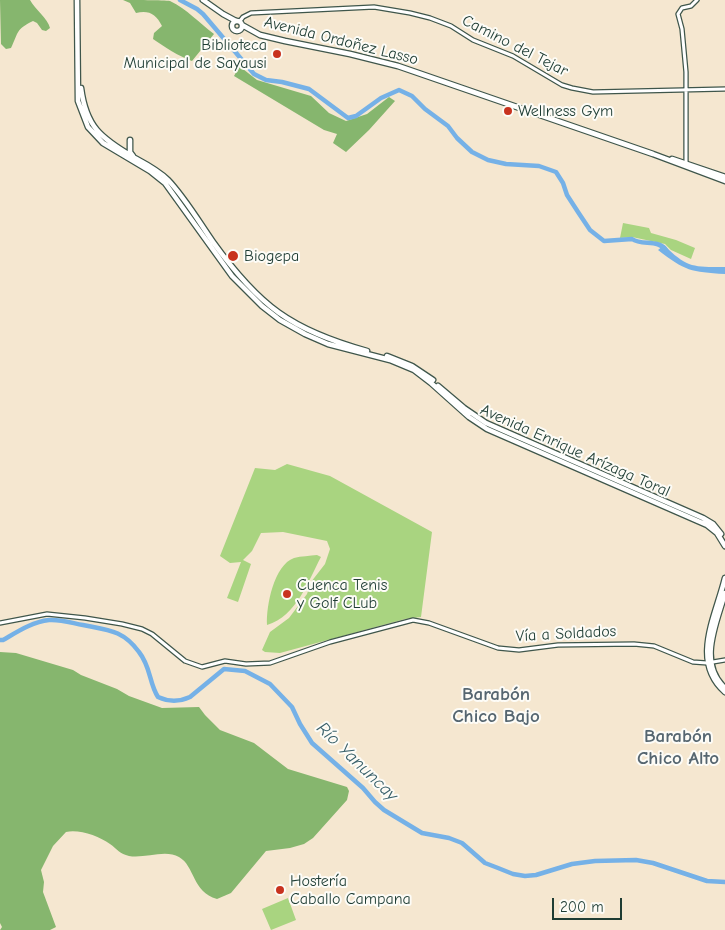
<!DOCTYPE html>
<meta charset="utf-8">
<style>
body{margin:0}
#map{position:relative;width:725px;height:930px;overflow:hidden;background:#f5e7d0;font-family:"Comic Neue",sans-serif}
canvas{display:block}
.scale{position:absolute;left:552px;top:898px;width:70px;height:22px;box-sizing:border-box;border:2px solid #1f3d34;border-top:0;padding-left:6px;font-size:15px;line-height:18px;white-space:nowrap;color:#1f3d34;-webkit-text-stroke:4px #fdfcf7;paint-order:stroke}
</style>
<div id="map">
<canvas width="725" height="930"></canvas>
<div class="scale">200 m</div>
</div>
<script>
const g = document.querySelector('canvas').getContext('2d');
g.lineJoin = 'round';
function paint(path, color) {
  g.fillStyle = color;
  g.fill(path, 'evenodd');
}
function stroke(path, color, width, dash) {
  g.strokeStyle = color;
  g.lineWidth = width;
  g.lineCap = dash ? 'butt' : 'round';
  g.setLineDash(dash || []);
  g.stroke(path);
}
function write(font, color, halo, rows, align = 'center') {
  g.font = font + ' "Comic Neue",sans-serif';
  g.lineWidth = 4;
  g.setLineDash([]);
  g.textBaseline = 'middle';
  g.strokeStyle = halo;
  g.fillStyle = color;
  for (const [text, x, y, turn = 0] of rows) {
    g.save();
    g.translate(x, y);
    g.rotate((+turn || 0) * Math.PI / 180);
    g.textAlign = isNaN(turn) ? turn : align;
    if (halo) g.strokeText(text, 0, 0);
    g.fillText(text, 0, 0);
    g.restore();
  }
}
paint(new Path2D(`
 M623,223L649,228L651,233L676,240L695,248L691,259L671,250L665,244L632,237L620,238Z
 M287,464L330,476L432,532L421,617L405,619L280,653L265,652L262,650L270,632L289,618L307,594L311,582L325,564L330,549L327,541L283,532L261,533L252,551L243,560L251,564L238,602L227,598L241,562L230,563L220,556L255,468L275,470Z
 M317,555L321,557C308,581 297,616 267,625C266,606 274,565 294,558C301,556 310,556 317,555Z
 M288,898L296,920L271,930L262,909Z`), '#a9d480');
paint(new Path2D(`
 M0,0H30C35,9 48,19 50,28L46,31L42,30L37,23L33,21C15,30 19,32 11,48L6,49L1,44Z
 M123,0C132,0 164,0 170,1C187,9 199,23 214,34L192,61C180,57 163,46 153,39L154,33L162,26C156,14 149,10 136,13L130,3Z
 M239,67L243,69L257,80L311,96L329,113L346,121L367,114L389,97L395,101L369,130L346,152L333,143L337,134L324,130L234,76Z
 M0,652L16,653L73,670L81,675L117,689L129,696L162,708L199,707L205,715L220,730L254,743L288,769L347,787L349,791L347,800L313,838L304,844L290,848L266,851L231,893L217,899C192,892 195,866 179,857C165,849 144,859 129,856C120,854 117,849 110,844C99,836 79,829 66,832L53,846L41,870L44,882L43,892L56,927L50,930H0L2,927L0,923Z`), '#86b66e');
paint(new Path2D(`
 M664,245C687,268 693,267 725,267V274C691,272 685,271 658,250Z`), '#75b1e7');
stroke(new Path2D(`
 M180,0L197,9L203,14L254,74L266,80L282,82L309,89L348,118L356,116L381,98L399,90L412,96L425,109L448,126L457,138L472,152L488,160L506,164L539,166L556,172L563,183L567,195L578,212L590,230L604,241L632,239C642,246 658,239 666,250
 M0,640H3C17,632 32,622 49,620C60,619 72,623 83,625C108,630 123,630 139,652C151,667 149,683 158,697C169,702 179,702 190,697L224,669L245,671L270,684L292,707L300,724L312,743L363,788L375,802L384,810L422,833L449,838L462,843L485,863L498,868L513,874L525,876L536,875L572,864L595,861L636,860L653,863L707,881L725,882`), '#75b1e7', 4.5);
const tertiary = new Path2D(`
 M240,21L243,17L251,13L374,7L410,13L430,18L451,26L473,40L513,56L562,85L572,88L593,92L725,89
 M686,165V72L682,29L678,14L682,8L691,6L697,0
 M0,623L47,614L85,618L122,624L142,629L152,634L185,661L202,667L225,661L246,664L270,663L330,642L413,620L429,623L498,648L519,650L558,645L634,644L654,646L693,662L707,663L725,660`);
const primary = new Path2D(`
 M77,0L78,101L88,127L103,143L150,171L165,183L232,276L262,306L280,320L305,334L328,344L390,360L414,370L431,383L469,417L487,429L707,525L717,533L725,546
 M203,0L223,14L236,21
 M232 26a5 5 0 1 1 10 0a5 5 0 1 1-10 0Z
 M242,25L260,35L285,41L350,54L398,66L653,154L725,181
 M81,88C86,127 101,138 133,157C146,164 158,170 168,180C185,198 199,222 213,242C259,306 291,330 367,351
 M130,140V152L133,156
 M672,159L725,177
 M387,356L412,366L433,380
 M438,386L464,408L486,423L703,518L713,524L721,534
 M725,578C716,616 690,661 725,692
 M725,593C717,622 697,663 725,688`);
stroke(tertiary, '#3f564b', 5.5);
stroke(primary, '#3f564b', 7);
stroke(tertiary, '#fff', 3);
stroke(primary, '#fff', 4.5);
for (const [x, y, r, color] of [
 [277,54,5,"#c8321e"],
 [508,111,5,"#c8321e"],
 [233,256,6,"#c8321e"],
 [287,594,5,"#c8321e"],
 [280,890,5,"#c8321e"]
]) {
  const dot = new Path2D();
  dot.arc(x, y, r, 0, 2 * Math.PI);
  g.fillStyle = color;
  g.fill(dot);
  stroke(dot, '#fdfcf7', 2);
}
write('16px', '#1f3d34', '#fdfcf7', [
 ["Avenida Ordoñez Lasso",341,41,14],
 ["Camino del Tejar",515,46,27],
 ["Avenida Enrique Arízaga Toral",575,451,24],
 ["Vía a Soldados",566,634,-3]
]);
write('16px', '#1f3d34', '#fdfcf7', [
 ["Biblioteca",267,45,"right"],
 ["Municipal de Sayausi",267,63,"right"],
 ["Wellness Gym",518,111],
 ["Biogepa",244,256],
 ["Cuenca Tenis",297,585],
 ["y Golf CLub",297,603],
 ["Hostería",290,881],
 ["Caballo Campana",290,899]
], 'left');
write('italic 18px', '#39606a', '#fdfcf7', [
 ["Río Yanuncay",357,762,44]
]);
write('bold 19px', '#566670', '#fdfcf7', [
 ["Barabón",496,695],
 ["Chico Bajo",496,717],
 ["Barabón",678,737],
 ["Chico Alto",678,759]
]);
</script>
